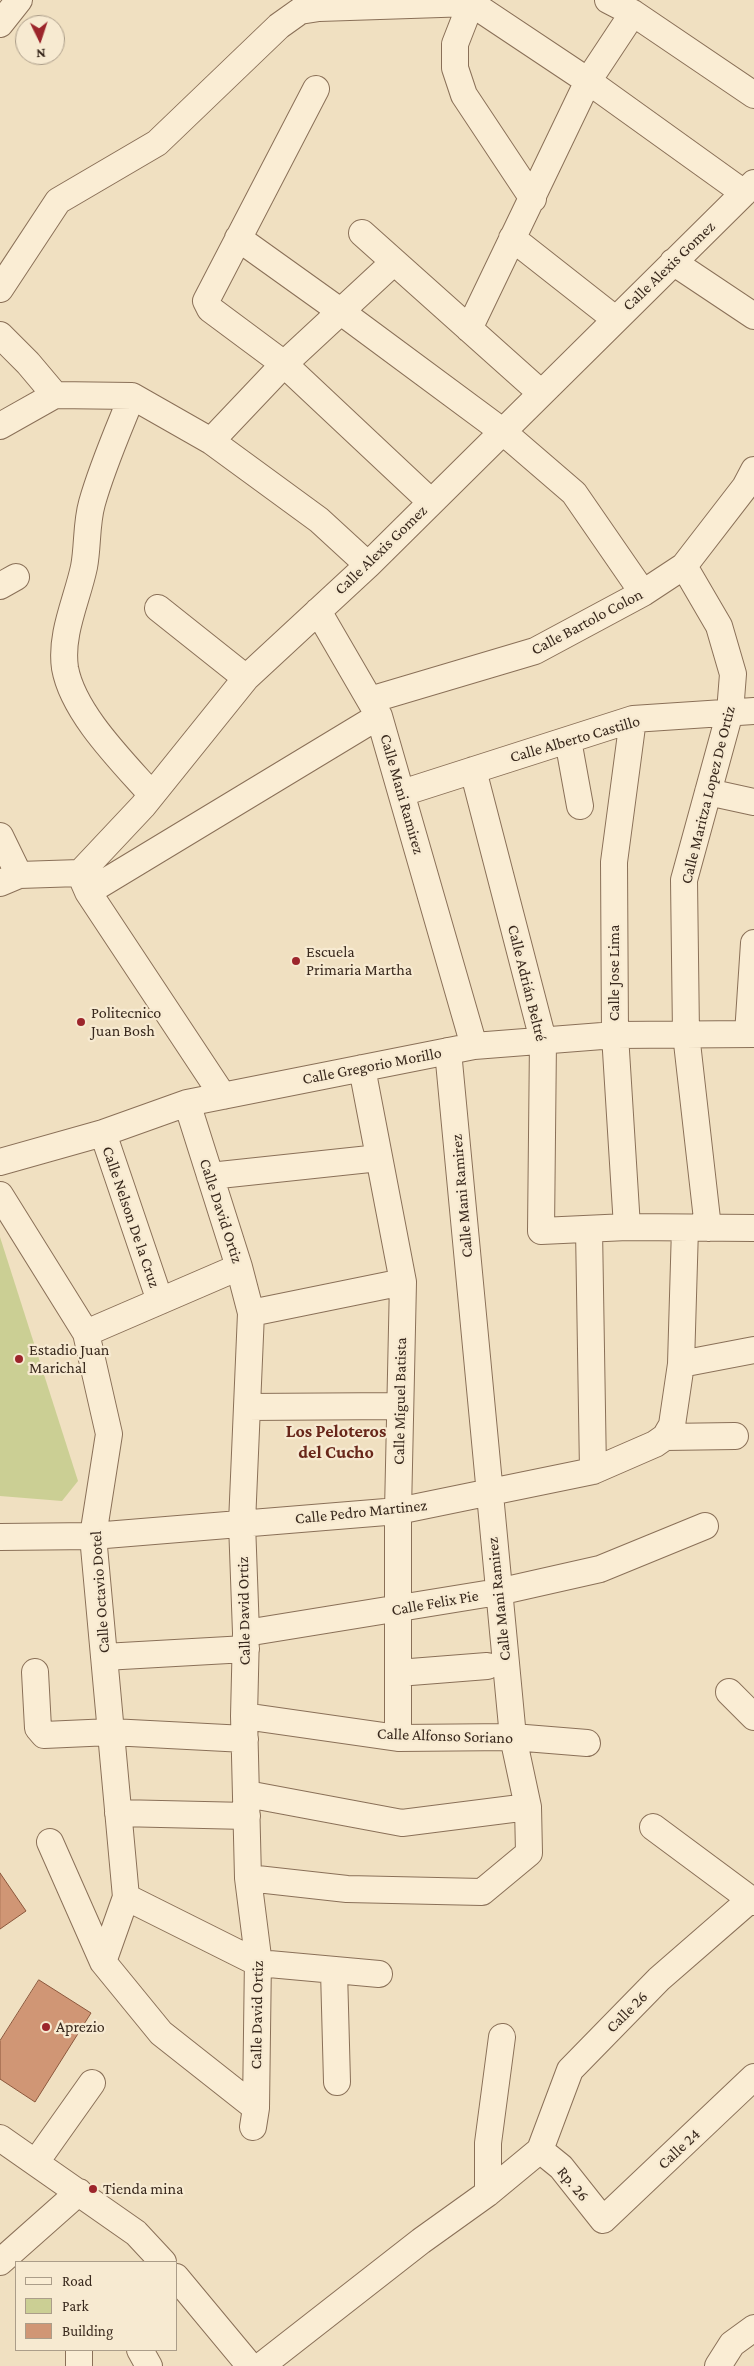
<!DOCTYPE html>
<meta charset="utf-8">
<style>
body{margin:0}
#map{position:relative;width:754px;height:2366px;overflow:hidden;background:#f0e0c1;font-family:"Crimson Pro",serif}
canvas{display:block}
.legend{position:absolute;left:15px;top:2261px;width:162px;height:90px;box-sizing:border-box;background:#f7ead1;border:1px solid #ab9d89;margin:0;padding:6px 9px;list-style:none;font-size:15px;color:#39291d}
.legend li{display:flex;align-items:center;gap:10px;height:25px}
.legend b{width:25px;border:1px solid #ab9d89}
.north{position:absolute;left:15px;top:15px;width:50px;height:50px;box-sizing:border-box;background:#f7ead1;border:1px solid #ab9d89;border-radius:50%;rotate:176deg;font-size:14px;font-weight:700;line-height:20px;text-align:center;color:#39291d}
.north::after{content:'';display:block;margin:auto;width:18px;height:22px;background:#9c252b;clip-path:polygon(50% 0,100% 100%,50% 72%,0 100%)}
</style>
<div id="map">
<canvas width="754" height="2366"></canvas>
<ul class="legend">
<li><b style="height:6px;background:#faedd4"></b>Road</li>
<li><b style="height:14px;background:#cbcf94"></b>Park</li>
<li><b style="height:14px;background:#d09675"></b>Building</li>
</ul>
<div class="north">N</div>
</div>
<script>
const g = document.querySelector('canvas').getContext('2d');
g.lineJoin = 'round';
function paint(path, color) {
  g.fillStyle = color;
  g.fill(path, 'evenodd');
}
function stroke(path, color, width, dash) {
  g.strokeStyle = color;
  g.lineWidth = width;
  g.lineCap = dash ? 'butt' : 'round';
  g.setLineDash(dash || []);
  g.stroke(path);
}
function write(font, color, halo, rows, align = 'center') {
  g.font = font + ' "Crimson Pro",serif';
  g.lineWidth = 4.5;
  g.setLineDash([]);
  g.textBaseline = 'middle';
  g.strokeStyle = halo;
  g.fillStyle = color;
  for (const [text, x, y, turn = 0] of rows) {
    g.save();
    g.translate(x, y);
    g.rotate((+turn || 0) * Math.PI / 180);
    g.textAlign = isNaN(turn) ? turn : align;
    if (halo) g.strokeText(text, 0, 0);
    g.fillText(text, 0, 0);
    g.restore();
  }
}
paint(new Path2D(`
 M0,1237L78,1481L62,1501L0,1496Z`), '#cbcf94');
const building = new Path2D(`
 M0,1873L26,1911L0,1929Z
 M39,1980L91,2013L35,2102L0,2079V2041Z`);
paint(building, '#d09675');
stroke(building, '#8b573c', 1);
const minor = new Path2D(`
 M476,0L471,3L455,44V68L464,95L533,199
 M608,0L633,13L754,95
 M0,24L19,0
 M316,89L206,301L210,309L284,364L431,502
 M362,233L541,393
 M238,238L340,311L502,431L574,493L643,593
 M512,238L615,319
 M673,262L754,316
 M0,289L58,201L157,143L279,26L300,11L319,8L471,3L588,81L744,193
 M469,329L588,81L633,13
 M0,335L28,363L55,395
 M132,396C118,431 102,467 92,503C86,524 88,546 84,567C77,600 60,634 65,668C73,713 122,761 152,795
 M0,426L55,395L132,396L211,441L319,520L368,565
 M211,441L284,364L394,262
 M684,566L719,626L733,674L730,712L684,880L686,1034L708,1228
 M0,586L16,577
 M158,608L246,678
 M318,611L379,716L474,1046
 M370,700L535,651L643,593L684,566L745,487L754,470
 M568,740L580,806
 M473,770L543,1040L541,1231L627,1227L754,1228
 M708,792L754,802
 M402,793L633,719L754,711
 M0,836L19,875
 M81,876L88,892L223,1096
 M0,883L19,875L80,873L143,806L246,678L368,565L754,183
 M88,892L379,716
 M748,1034L754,943
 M362,1068L403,1282L398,1511V1738
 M187,1103L239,1267L251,1313L242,1523L246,1633L244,1716L248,1878L258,1957L256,2108L253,2127
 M103,1133L160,1301
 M0,1162L103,1133L187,1103L474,1046L615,1035L754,1034
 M210,1176L379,1158
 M0,1195L86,1333L109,1434L93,1536L126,1897L103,1962
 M627,1227L615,1035L614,862L633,719
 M589,1229L593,1471
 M251,1313L403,1282
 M86,1333L239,1267
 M681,1364L754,1350
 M247,1407L400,1406
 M665,1437L735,1436
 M0,1537L93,1536L398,1511L593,1471L655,1444L665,1437L672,1425L681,1364L685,1228
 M246,1633L498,1592L600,1569L705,1526
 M104,1657L246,1649
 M35,1672L38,1728L44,1735L111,1732L245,1739
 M398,1673L487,1666
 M729,1692L754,1717
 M244,1716L398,1738L513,1737L587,1743
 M247,1794L402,1823L528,1807
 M118,1813L247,1816
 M653,1827L754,1902
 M50,1842L103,1962L161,2033L256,2108
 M248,1878L347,1889L482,1892L529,1853L528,1807L513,1737L448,1051
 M126,1897L258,1963L379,1974
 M334,1971L337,2082
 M0,2138L136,2233L163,2262
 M540,2150L570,2070L659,1979L751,1899
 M540,2150L561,2167L603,2220L754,2077
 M36,2162L92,2083
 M488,2193V2143L502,2037
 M0,2262L79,2192
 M176,2277L250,2366
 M140,2350L149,2366
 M79,2366V2350
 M261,2366L421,2241L488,2193L540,2150
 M718,2366L732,2344L754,2328`);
stroke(minor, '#8a7058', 28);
stroke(minor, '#faedd4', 26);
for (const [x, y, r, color] of [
 [296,961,5,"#9c252b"],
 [81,1022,5,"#9c252b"],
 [19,1359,5,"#9c252b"],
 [46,2027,5,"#9c252b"],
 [93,2189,5,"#9c252b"]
]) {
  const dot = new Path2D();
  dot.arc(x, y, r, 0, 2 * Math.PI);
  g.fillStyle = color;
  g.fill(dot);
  stroke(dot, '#f7ead1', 2);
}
write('16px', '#39291d', '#f7ead1', [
 ["Calle Alexis Gomez",669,266,-44],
 ["Calle Alexis Gomez",381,550,-44],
 ["Calle Bartolo Colon",587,622,-28],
 ["Calle Alberto Castillo",575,739,-16],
 ["Calle Mani Ramirez",402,794,74],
 ["Calle Maritza Lopez De Ortiz",708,795,-76],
 ["Calle Jose Lima",614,973,-90],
 ["Calle Adrián Beltré",527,983,76],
 ["Calle Gregorio Morillo",372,1066,-11],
 ["Calle Mani Ramirez",462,1196,-95],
 ["Calle David Ortiz",221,1211,72],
 ["Calle Nelson De la Cruz",131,1217,71],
 ["Calle Miguel Batista",400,1401,-89],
 ["Calle Pedro Martinez",361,1512,-6],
 ["Calle Octavio Dotel",100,1592,-94],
 ["Calle Mani Ramirez",499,1599,-96],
 ["Calle Felix Pie",435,1603,-10],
 ["Calle David Ortiz",244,1611,-91],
 ["Calle Alfonso Soriano",445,1736,2],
 ["Calle 26",627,2012,-45],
 ["Calle David Ortiz",257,2015,-89],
 ["Calle 24",679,2149,-43],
 ["Rp. 26",573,2184,50]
]);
write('16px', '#39291d', '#f7ead1', [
 ["Escuela",306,952],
 ["Primaria Martha",306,970],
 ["Politecnico",91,1013],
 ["Juan Bosh",91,1031],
 ["Estadio Juan",29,1350],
 ["Marichal",29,1368],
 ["Aprezio",56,2027],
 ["Tienda mina",103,2189]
], 'left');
write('bold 18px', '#68261a', '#f7ead1', [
 ["Los Peloteros",336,1431],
 ["del Cucho",336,1452]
]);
</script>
